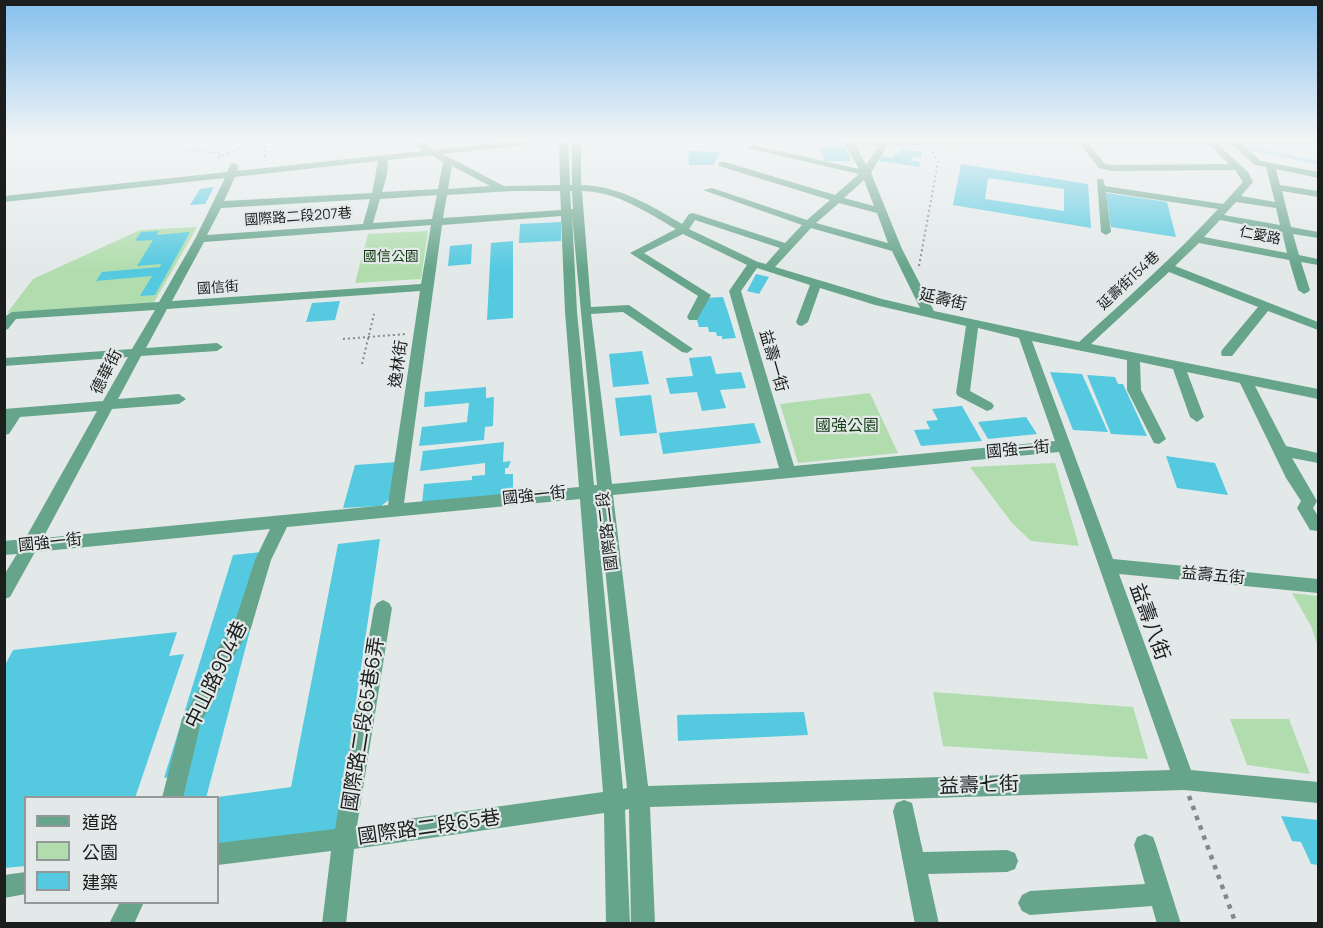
<!DOCTYPE html>
<meta charset="utf-8">
<style>
body{margin:0}
#map{position:relative;width:1323px;height:928px;overflow:hidden;background:#e3e9e9;font-family:Manrope,"Noto Sans TC",sans-serif}
canvas{display:block}
.frame{position:absolute;inset:0;border:6px solid #1c1e1e;pointer-events:none}
.legend{position:absolute;left:24px;top:796px;width:195px;height:108px;box-sizing:border-box;background:#e3e9e9;border:2px solid #939898;margin:0;padding:8px 10px;list-style:none;font-size:18px;color:#1c1e1e}
.legend li{display:flex;align-items:center;gap:12px;height:30px}
.legend b{width:30px;border:2px solid #939898}
</style>
<div id="map">
<canvas width="1323" height="928"></canvas>
<div class="frame"></div>
<ul class="legend">
<li><b style="height:8px;background:#66a48b"></b>道路</li>
<li><b style="height:16px;background:#b1ddae"></b>公園</li>
<li><b style="height:16px;background:#55c9e0"></b>建築</li>
</ul>
</div>
<script>
const g = document.querySelector('canvas').getContext('2d');
g.lineJoin = 'round';
function paint(path, color) {
  g.fillStyle = color;
  g.fill(path, 'evenodd');
}
function stroke(path, color, width, dash) {
  g.strokeStyle = color;
  g.lineWidth = width;
  g.lineCap = dash ? 'butt' : 'round';
  g.setLineDash(dash || []);
  g.stroke(path);
}
function write(font, color, halo, rows, align = 'center') {
  g.font = font + ' Manrope,"Noto Sans TC",sans-serif';
  g.lineWidth = 4.5;
  g.setLineDash([]);
  g.textBaseline = 'middle';
  g.strokeStyle = halo;
  g.fillStyle = color;
  for (const [text, x, y, turn = 0] of rows) {
    g.save();
    g.translate(x, y);
    g.rotate((+turn || 0) * Math.PI / 180);
    g.textAlign = isNaN(turn) ? turn : align;
    if (halo) g.strokeText(text, 0, 0);
    g.fillText(text, 0, 0);
    g.restore();
  }
}
paint(new Path2D(`
 M197,227L153,304L7,313L33,279L140,230Z
 M428,231L421,279L355,283L368,234Z
 M870,393L898,453L798,463L780,404Z
 M1055,463L1079,546L1031,541L1012,523L970,467Z
 M1292,593L1318,596V647L1311,626Z
 M933,692L1133,707L1148,759L943,746Z
 M1230,719H1289L1310,774L1247,765Z`), '#b1ddae');
stroke(new Path2D(`
 M1244,147L1318,163`), '#8fd0f8', 3);
paint(new Path2D(`
 M820,147H846L851,161H825Z
 M901,149L922,152L921,158L912,157L911,161L920,162L919,167L880,161L881,156L892,158L894,153L899,154Z
 M688,151L720,152L713,165H689Z
 M961,164L1088,184L1091,228L953,205ZM988,178L1064,189V211L985,199Z
 M214,187L205,204L190,205L200,189Z
 M1106,193L1167,202L1176,237L1111,227Z
 M561,222V241L519,243L520,224Z
 M159,231L157,235L190,232L155,295L140,296L152,276L96,281L102,272L160,267L161,264L137,266L153,240L135,241L141,232Z
 M513,241V318L487,320L491,243Z
 M472,244L471,264L448,266L450,246Z
 M756,274L769,277L759,294L747,291Z
 M723,297L729,315L736,338L722,339V336H717L716,332H709L708,327H699L696,317L705,298Z
 M340,301L335,320L306,322L312,303Z
 M642,351L649,384L613,387L609,354Z
 M711,356L716,374L741,372L746,388L720,390L726,408L702,411L697,392L670,394L666,378L693,376L689,358Z
 M1050,372L1082,374L1108,432L1073,430Z
 M1087,375L1115,377L1118,384H1123L1147,436L1111,434Z
 M486,387V398L494,397L493,426L485,427L484,440L419,446L422,427L467,422L469,403L424,407L425,392Z
 M651,395L657,433L620,436L615,398Z
 M962,406L982,441L921,446L914,430L930,429L926,421L938,420L932,409Z
 M1026,417L1037,434L988,439L978,422Z
 M754,423L761,443L663,454L659,433Z
 M504,442L503,462L511,461L508,468H505V474H513V495L422,503L424,484L472,480V476L485,475V463L420,471L423,451Z
 M1166,456L1215,463L1228,495L1177,488Z
 M398,462L390,499L381,506L343,508L355,465Z
 M380,539L336,837L218,854V797L291,787L338,544Z
 M271,551L206,798H174L181,775L164,778L233,555Z
 M177,632L169,656L184,654L135,798H26V866L4,868V667L13,650Z
 M804,712L808,735L678,741L677,715Z
 M1281,816L1318,820V865L1311,864L1301,842L1292,841Z`), '#55c9e0');
stroke(new Path2D(`
 M175,139L172,147L221,154
 M257,139L266,147L264,161
 M218,158L239,148L270,139
 M919,266L938,162L931,150
 M343,339L406,334
 M362,364L374,314`), '#848888', 2, [2, 3]);
stroke(new Path2D(`
 M1189,796L1236,924`), '#848888', 4.5, [4.5, 6]);
paint(new Path2D(`
 M409,139H418L434,150L530,139H1318V144H1242L1261,161L1318,172V178L1276,169L1280,185L1318,191V197L1282,191L1291,227L1318,232V238L1293,234L1299,255L1318,259V265L1301,262L1310,290L1308,292L1304,294L1298,290L1289,260L1199,243L1175,266L1318,322V330L1268,311L1232,356H1222L1221,353L1222,350L1258,307L1169,272L1091,344L1318,389V399L1255,386L1286,446L1318,453V463L1292,458L1317,501L1313,508L1318,516V531L1310,530L1297,508L1301,501L1286,478L1240,383L1187,372L1204,417L1197,422L1190,417L1173,369L1140,362L1141,390L1166,439L1159,444L1154,443L1127,390V360L1032,341L1113,559L1318,579V593L1119,574L1191,770L1318,782V803L1184,790L650,807L655,924H631L629,809L625,810L630,924H606L604,813L354,849L346,924H322L331,851L218,865V843L335,829L374,608L377,603L383,600L389,603L392,608L357,826L603,792L580,499L287,527L271,560L251,628L230,662L221,687L201,722L183,798H162L182,719L206,677L215,652L234,625L255,560L270,529L35,552L10,597L4,599V575L17,554L4,555V541L25,539L97,411L20,417L9,434L4,435V409L103,401L128,357L4,366V358L132,349L155,310L16,319L8,329L4,330V317L12,312L159,302L195,239L225,178L4,202V196L227,172L231,164L234,163L239,166L237,171L422,151ZM559,141L560,185L504,186L443,154ZM568,141L572,142V185H570ZM581,142L845,144L859,169L752,145L747,148L859,174L835,195L725,162H719V166L830,200L807,220L712,188L703,190L802,225L785,243L693,213L689,214L682,224C652,206 617,185 581,185ZM855,144L879,145L866,165ZM1080,144L1099,168L1113,171L1235,170L1243,182L1223,204L1105,186L1103,179H1097L1101,232L1106,235L1111,232L1106,192L1218,209C1177,254 1126,299 1079,342L934,311L902,249L871,173L888,145ZM1089,144H1208L1229,164L1113,165L1105,164ZM1218,144H1231L1255,165L1266,167L1275,202L1241,196L1253,182L1248,172ZM431,155L443,162L438,189L382,192L387,175L388,160ZM378,161L372,193L224,201L235,177ZM452,166L490,186L448,189ZM864,180L874,206L844,198ZM513,191H560L561,210L443,218L447,195ZM570,191H572L573,209H571ZM582,191C616,191 648,213 676,229L630,253L698,296L687,317L689,320H697L711,295L644,253L683,234L747,265L729,291L779,468L612,484L591,314L623,312L682,352L687,353L693,349L629,305L591,307ZM437,195L432,219L373,223L380,199ZM370,199L363,224L207,235L221,208ZM1236,202L1276,208L1280,225L1224,215ZM839,203L877,213L888,243L816,223ZM572,215L597,485H594L577,312ZM561,216L565,312L579,487L404,503L442,225ZM695,220L780,248L766,264L758,262L689,229ZM1220,220L1282,232L1287,253L1204,237ZM431,225L421,284L172,301L204,242ZM811,228L892,251L920,308L882,299L775,267ZM757,268L810,285L796,322L798,325L802,326L808,322L820,288L875,305L966,326L956,393L958,396L987,411L992,409L994,406L992,403L970,391L978,328L1019,338L1055,441L794,466L741,291ZM420,291L388,505L43,538L112,409L179,404L186,399L179,394L118,399L141,356L217,351L223,347L217,343L146,348L167,309ZM1059,452L1170,770L648,786L613,495ZM595,497H598L627,788L623,789Z
 M904,800L912,803L923,852L1007,850L1015,853L1018,861L1015,869L1007,872L928,874L939,924H915L893,811L896,803Z
 M1145,834L1153,837L1156,845L1181,924H1157L1152,906L1030,915L1022,911L1018,903L1022,895L1030,891L1145,884L1134,845L1137,837Z
 M26,872V894L4,898V875Z
 M120,902H144L134,924H109Z`), '#66a48b');
stroke(new Path2D(`
 M1076,139L1083,147`), '#848888', 2, [2, 3]);
const sky = g.createLinearGradient(0, 0, 0, 269);
sky.addColorStop(0, '#84bfee');
sky.addColorStop(0.52, '#f2f5f5');
sky.addColorStop(1, '#f2f5f500');
g.fillStyle = sky;
g.fillRect(0, 0, 1323, 269);
write('14px', '#1c1e1e', '#e3e9e9', [
 ["國際路二段207巷",298,217,-4],
 ["仁愛路",1260,236,11],
 ["延壽街154巷",1129,281,-43],
 ["國信街",218,288,-4]
]);
write('14px', '#133c12', '#e3e9e9', [
 ["國信公園",391,257]
]);
write('16px', '#1c1e1e', '#e3e9e9', [
 ["延壽街",943,300,13],
 ["益壽一街",773,361,74],
 ["逸林街",399,364,-82],
 ["德華街",107,372,-63],
 ["國強一街",1018,450,-5],
 ["國強一街",534,496,-6],
 ["國際路二段",608,531,-97],
 ["國強一街",50,543,-6],
 ["益壽五街",1213,576,5]
]);
write('16px', '#133c12', '#e3e9e9', [
 ["國強公園",847,427]
]);
write('20px', '#1c1e1e', '#e3e9e9', [
 ["益壽八街",1149,622,70],
 ["中山路904巷",217,675,-64],
 ["國際路二段65巷6弄",364,724,-81],
 ["益壽七街",979,786,-2],
 ["國際路二段65巷",429,828,-8]
]);
</script>
